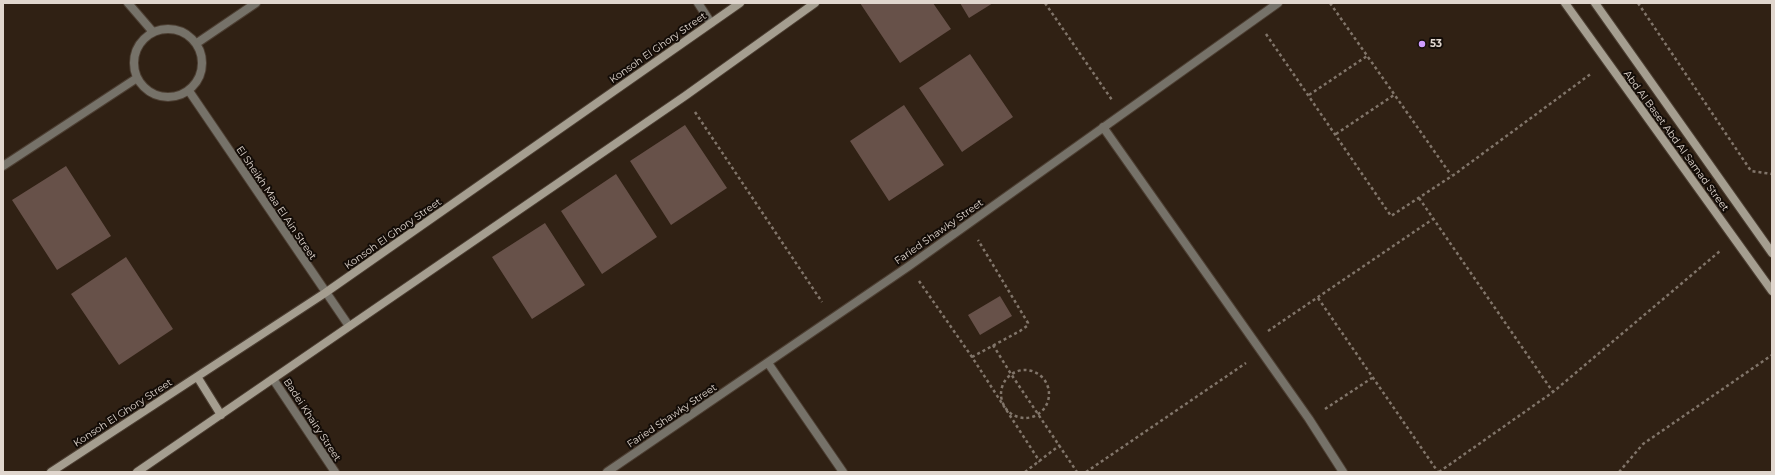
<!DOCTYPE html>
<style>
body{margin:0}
#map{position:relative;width:1775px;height:475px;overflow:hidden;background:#302114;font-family:Montserrat,sans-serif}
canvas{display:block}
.frame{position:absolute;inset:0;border:4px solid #e0d6ce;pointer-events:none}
</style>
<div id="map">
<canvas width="1775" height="475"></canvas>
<div class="frame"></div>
</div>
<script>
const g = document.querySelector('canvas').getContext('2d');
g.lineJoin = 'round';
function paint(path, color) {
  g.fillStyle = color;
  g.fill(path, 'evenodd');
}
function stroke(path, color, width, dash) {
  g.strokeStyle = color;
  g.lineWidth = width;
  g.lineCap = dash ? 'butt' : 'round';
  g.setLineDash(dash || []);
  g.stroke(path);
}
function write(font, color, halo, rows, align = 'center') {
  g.font = font + ' Montserrat,sans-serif';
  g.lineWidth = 4;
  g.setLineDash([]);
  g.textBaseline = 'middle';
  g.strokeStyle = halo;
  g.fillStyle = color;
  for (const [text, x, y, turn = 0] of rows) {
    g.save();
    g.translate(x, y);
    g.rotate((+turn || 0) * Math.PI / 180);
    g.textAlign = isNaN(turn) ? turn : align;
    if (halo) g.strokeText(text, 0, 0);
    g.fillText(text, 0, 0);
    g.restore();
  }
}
paint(new Path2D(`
 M860,3H933L951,29L900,63Z
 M960,3H993L969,18Z
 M970,54L1013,117L962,152L919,88Z
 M904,105L944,165L889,201L850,141Z
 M685,125L727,188L671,225L630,161Z
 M66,166L111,236L57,270L12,200Z
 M616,174L657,237L602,274L561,211Z
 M545,223L585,285L532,319L492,257Z
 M126,257L173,329L119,365L71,294Z
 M1000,296L1012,316L980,335L968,315Z`), '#675149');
const street = new Path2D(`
 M128,3L153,32
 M698,3L711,23
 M134 63a34 34 0 1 1 68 0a34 34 0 1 1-68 0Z
 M197,43L256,3
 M189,91L349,326
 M1103,127L1309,419L1343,472
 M3,166L137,78
 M768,363L843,472
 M273,379L335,472
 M607,472L909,266L1278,3`);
const secondary = new Path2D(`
 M1565,3L1772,291
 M1595,3L1772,253
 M198,378L221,415
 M51,472L325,293L740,3
 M137,472L685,96L815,3`);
stroke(street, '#4c3e32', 10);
stroke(secondary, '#4c3e32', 10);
stroke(new Path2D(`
 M1045,3L1112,100
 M1330,3L1451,175
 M1638,3L1751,171L1772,174
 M1266,34L1391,216L1455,174L1592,73
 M1309,95L1367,56
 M695,112L822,302
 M1336,134L1394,95
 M1419,198L1553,392
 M919,281L972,357L1040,462
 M1318,298L1438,472
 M1268,331L1433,219
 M993,345L1011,374L1077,472
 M972,357L1020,331L1027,326L1028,323L978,240
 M1001 394a24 24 0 1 1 48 0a24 24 0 1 1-48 0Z
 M1325,409L1372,378
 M1025,472L1060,445
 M1086,472L1246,363
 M1439,472L1553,392L1720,251
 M1619,472L1643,444L1772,355`), '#81756a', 2.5, [3, 3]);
stroke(street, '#767269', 8);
stroke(secondary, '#a59e90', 8);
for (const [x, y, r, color] of [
 [1422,44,4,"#d09dff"]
]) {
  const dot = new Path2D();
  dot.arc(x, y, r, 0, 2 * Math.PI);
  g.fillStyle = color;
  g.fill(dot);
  stroke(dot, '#130c07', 1.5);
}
write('bold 10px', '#e0d6ce', '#130c07', [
 ["53",1430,44]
], 'left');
write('10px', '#e0d6ce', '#130c07', [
 ["Konsoh El Ghory Street",658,48,-35],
 ["Abd Al Baset Abd Al Samad Street",1676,141,54],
 ["El Sheikh Maa El Ain Street",276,203,56],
 ["Faried Shawky Street",939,232,-35],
 ["Konsoh El Ghory Street",393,234,-35],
 ["Konsoh El Ghory Street",123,413,-33],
 ["Faried Shawky Street",672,416,-34],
 ["Badei Khairy Street",312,420,57]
]);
</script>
